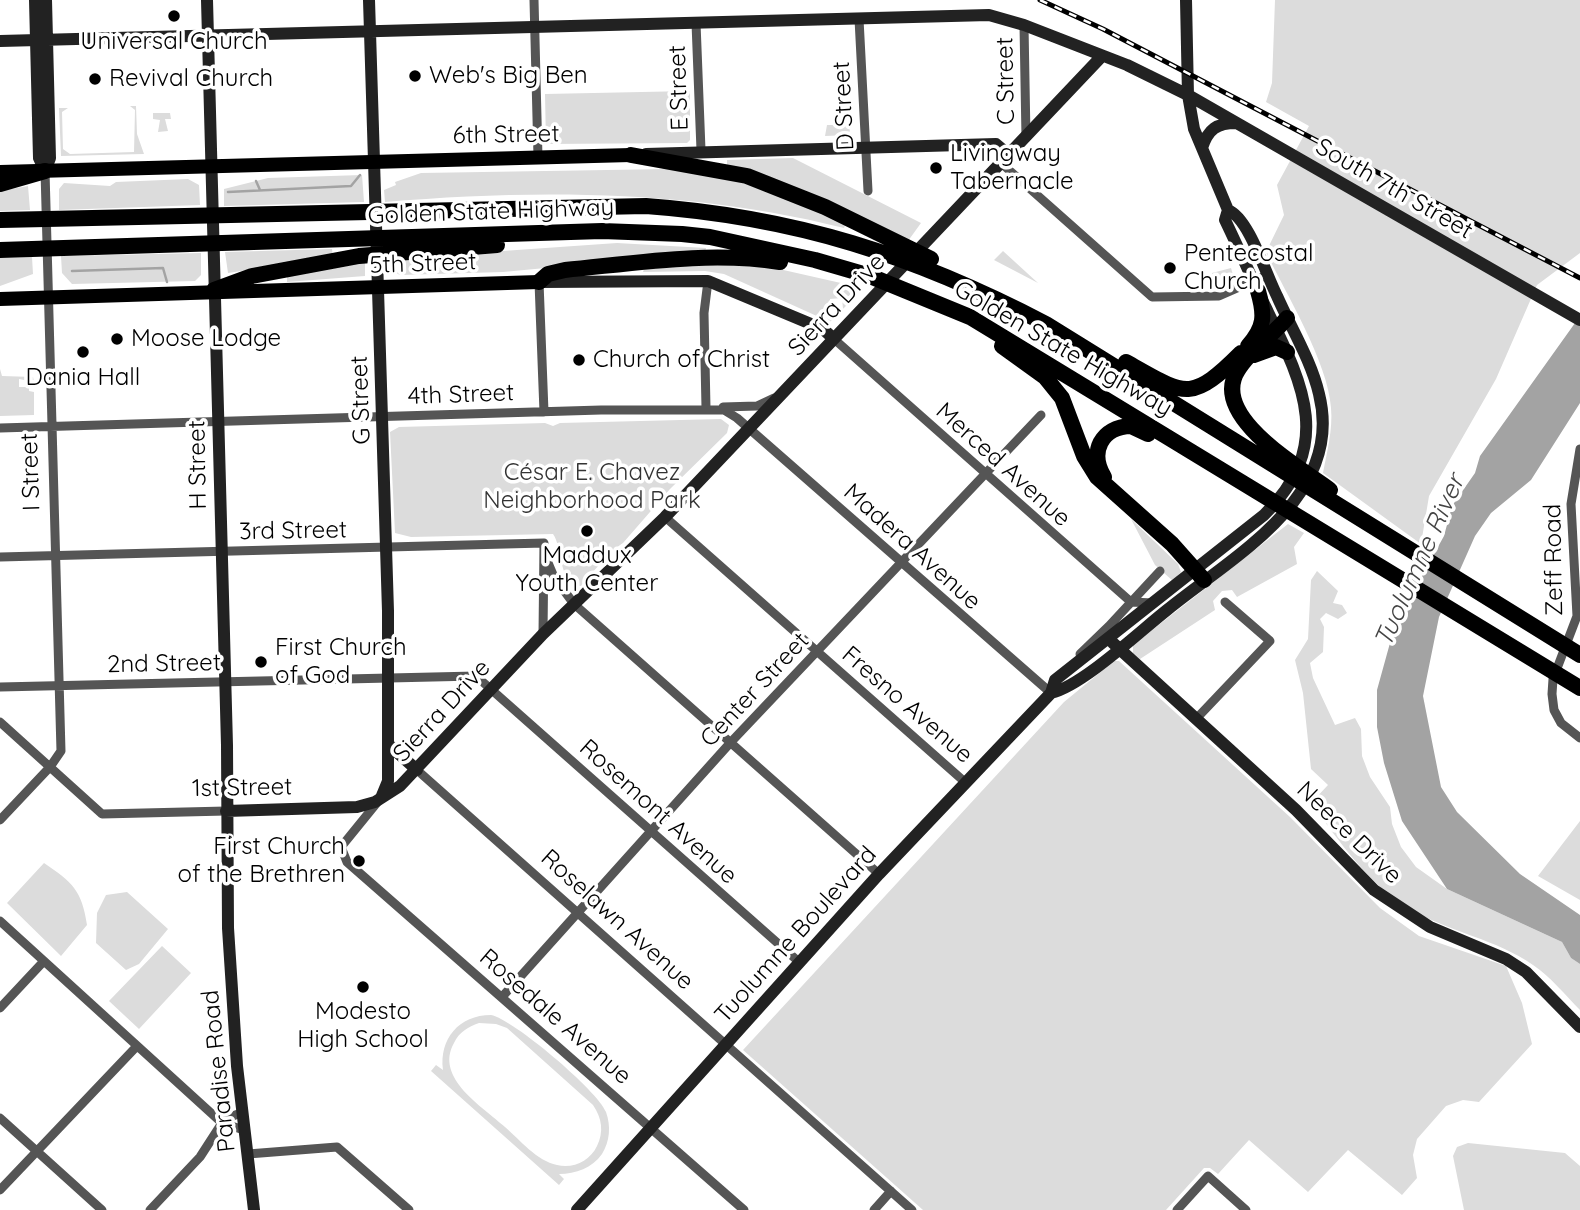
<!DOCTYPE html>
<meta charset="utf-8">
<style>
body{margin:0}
canvas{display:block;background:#fff}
</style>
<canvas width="1580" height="1210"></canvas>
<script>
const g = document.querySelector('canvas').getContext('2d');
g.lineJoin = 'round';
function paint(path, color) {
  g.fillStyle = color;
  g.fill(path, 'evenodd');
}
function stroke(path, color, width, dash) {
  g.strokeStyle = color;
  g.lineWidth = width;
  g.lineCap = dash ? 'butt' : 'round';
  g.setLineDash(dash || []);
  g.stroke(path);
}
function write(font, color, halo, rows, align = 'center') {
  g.font = font + ' Quicksand,sans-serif';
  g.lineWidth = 7;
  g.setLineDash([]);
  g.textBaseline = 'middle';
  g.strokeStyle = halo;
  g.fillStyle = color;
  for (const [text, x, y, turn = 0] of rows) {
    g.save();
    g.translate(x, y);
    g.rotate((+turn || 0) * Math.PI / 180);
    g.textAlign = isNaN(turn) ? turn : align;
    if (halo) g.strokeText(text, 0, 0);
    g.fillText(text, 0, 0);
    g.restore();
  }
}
paint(new Path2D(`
 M1275,0H1580V253L1537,285L1496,379L1429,496L1421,544L1323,473C1327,452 1333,429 1331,408C1328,362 1286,294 1266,252L1284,215L1277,185L1309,126L1266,102L1272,83Z
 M690,91V140L687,143L546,144L545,94Z
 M130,106H136L137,134L144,154L61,156L59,108H68L62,112L63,149L70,154L134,152L135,110Z
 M153,113H170L171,119H165L168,131L158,132L160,120L153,119Z
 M849,118L850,135L825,136L827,125H845V119Z
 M793,158L921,223L908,241L727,166V160Z
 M669,169L729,177L846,222L844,228C694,190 538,189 385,202L384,190L396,185L395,182L421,173Z
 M362,175L364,202L224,206V189L268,178Z
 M188,179L199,185L200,205L59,210V189L64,183L110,186L116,182Z
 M28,186L30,210L0,211V191Z
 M617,243L706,248L705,253L503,272L400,275L388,269V259Z
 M332,249L333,257L228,273L225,252Z
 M1003,251L1038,283L994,260Z
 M201,253V275L195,281L72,284L62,273L61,256Z
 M32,257L33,274L0,286V258Z
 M365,261V276L287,282V276Z
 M748,262L863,288L843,309L842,298L830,299V315L836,316L830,322L724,274L705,271L643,272L644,269Z
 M1231,268L1234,278L1215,284L1212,273Z
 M0,369L2,376L33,377L34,382L19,379V387H29V391L34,392V415L0,416Z
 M721,419L729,425L727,433L670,489L623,543C616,546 586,579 581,586C558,586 563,547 553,534L411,537L395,533L390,432L399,427L545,423L553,426L560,423Z
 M1131,519L1178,564L1181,572L1173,581L1155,565Z
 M1288,524L1304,533L1294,547L1297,564L1237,597L1232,590L1222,591L1213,601L1215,610L1140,659L1133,653V645Z
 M1317,571L1338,591L1333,603L1342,605L1347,613L1338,619L1326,613L1320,619L1324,627L1323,652L1310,663L1313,678L1335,725L1355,718L1361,729L1362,756L1370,777L1390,807L1392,824L1401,847L1416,867L1447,889L1562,942L1571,958L1580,964V1010C1565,995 1551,977 1533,965C1496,939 1449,932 1410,909C1369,885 1339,841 1311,803L1328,785L1311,769L1303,693L1295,660L1308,639L1311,580Z
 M1114,661H1119L1290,817L1380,908L1419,936L1506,966L1522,1003L1532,1044L1479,1102L1463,1100L1446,1106L1417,1139L1413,1155L1417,1178L1402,1195L1348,1150L1308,1192L1249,1140L1218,1174L1210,1168H1204L1166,1210H923L743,1050L1064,702Z
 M1580,821V900L1538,876Z
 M44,863C72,882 82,890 87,925L61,956L7,903Z
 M127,892L168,929L139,964L126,970L96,943L97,913L106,895Z
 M162,946L191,973L139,1029L109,1001Z
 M491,1015C513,1019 598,1091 606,1112C611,1126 610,1141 602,1154C592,1168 576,1174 559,1174L564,1179L559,1185L431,1071L436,1065L443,1070C439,1039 459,1015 491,1015ZM479,1023L496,1024L507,1028L593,1105C602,1118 604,1132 597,1146C590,1161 573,1169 557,1165C537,1161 520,1140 505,1127C483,1107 434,1078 454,1043C459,1032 468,1027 479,1023Z
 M1468,1143L1565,1153L1580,1166V1210H1464L1453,1156L1457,1147Z`), '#dcdcdc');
paint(new Path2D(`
 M1580,316V403L1531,480L1491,513L1475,536L1439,617L1423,696L1441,787L1457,812L1520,874L1580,915V964L1571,958L1562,942L1447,889L1402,821L1384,763L1377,727V690L1390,643L1409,599L1444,536L1452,506L1475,473L1480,456Z`), '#a3a3a3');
stroke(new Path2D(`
 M256,181L260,190
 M228,192L351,186L360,175
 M72,271L163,268L167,282`), '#a3a3a3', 2.5);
stroke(new Path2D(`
 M534,0L538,157
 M859,19L868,191
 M696,23L701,150
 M1024,25L1026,138
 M1001,163L1152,297L1219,296L1267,275
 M539,282L544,412
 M834,339L1131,602L1153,603
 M723,407L757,406L774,398
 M706,408L704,313L708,281
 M0,428L601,410H724L737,418L1051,693
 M1580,449L1571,504L1577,616L1553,679L1552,694L1554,710L1561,723L1580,738
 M665,517L966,783
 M0,557L544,543L543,634
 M546,558L554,577L574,604L879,874
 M1110,637L1109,626L1160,571
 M1080,654L1109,626
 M0,687L476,676L799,962
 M1196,719L1270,641L1225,602
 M0,722L102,814L226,811
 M417,770L912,1210
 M380,799L341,847L347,862L744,1210
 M0,820L50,767L61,751L45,171
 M0,921L222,1123L244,1130
 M502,997L731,742L1041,415
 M0,1008L44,961
 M0,1118L102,1210
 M224,1123L227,1118L241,1113
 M248,1154L337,1147L409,1210
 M0,1190L137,1046
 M150,1210L200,1157L222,1123
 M874,1210L891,1191
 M1177,1210L1208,1176L1246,1210`), '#555', 9);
stroke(new Path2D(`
 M35,0L39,158L45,171
 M207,0L227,745L228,928L237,1066L254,1210
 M369,0L388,611V781L381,798
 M0,41L989,15L1024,25L1127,65L1188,95L1580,320
 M1202,148C1208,129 1217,123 1236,123
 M646,154L996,144L1009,155
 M45,171L50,158L46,0
 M539,282L708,281L823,329L834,339
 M1113,643L1296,810L1374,890L1430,927L1506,959L1526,972L1580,1027
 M1051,693C1082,686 1139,632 1167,610C1233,556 1345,497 1319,394C1311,360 1291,328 1277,296C1266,275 1249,218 1228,210
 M389,745L417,770
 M226,811L357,807L375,802L400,786L543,634L665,517L1102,56
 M577,1210L879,874L1051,693L1055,680L1264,515C1335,445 1303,384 1266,308C1252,279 1239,249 1225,220L1228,210L1194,129L1188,95L1186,0`), '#222', 12);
stroke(new Path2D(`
 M0,172L631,155
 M0,299L539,282`), '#000', 14);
stroke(new Path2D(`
 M631,155L747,176L825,207L931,259
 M0,184L45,171
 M0,220L646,206C796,217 913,255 1046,324L1580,655
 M0,250L602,231L682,234L710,237L815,260L870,276L970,317L1580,688
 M539,282L548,274L565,270C637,263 709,251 780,262
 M214,290L252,276L359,256L497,245
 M1287,318C1272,336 1250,350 1238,370C1208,416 1301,468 1330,490
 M1002,346L1045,377L1062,398L1084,456L1097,477L1172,544L1204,580
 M1248,346C1265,327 1265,315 1258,291
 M1254,355L1276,347L1287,352
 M1126,362C1185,395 1190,404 1241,353
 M1104,477C1089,452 1101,427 1131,426L1148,434`), '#000', 16);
const rail = new Path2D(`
 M1040,0L1103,29L1580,278`);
stroke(rail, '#000', 5);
stroke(rail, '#fff', 2.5, [8]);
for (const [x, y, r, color] of [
 [174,16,7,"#000"],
 [415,76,7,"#000"],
 [95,79,7,"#000"],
 [936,168,7,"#000"],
 [1170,268,7,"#000"],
 [117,339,7,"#000"],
 [83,352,7,"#000"],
 [579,360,7,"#000"],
 [587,531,7,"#000"],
 [261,662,7,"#000"],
 [359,861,7,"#000"],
 [363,987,7,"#000"]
]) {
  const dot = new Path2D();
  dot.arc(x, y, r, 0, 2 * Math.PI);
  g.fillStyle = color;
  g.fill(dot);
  stroke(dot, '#fff', 2.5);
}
write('24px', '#000', '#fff', [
 ["Universal Church",174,42,"center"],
 ["Web's Big Ben",429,76],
 ["Revival Church",109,79],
 ["Livingway",950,154],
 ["Tabernacle",950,182],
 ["Pentecostal",1184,254],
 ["Church",1184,282],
 ["Moose Lodge",131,339],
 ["Church of Christ",593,360],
 ["Dania Hall",83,378,"center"],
 ["Maddux",587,556,"center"],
 ["Youth Center",587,584,"center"],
 ["First Church",275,648],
 ["of God",275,676],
 ["First Church",345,847,"right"],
 ["of the Brethren",345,875,"right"],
 ["Modesto",363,1012,"center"],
 ["High School",363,1040,"center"]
], 'left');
write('24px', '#000', '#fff', [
 ["C Street",1006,81,-91],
 ["E Street",679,88,-92],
 ["D Street",844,106,-93],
 ["6th Street",506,135,-1],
 ["South 7th Street",1394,189,30],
 ["Golden State Highway",491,212,-2],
 ["5th Street",423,264,-2],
 ["Sierra Drive",837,305,-47],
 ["Golden State Highway",1063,349,30],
 ["4th Street",461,395,-2],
 ["G Street",361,400,-92],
 ["H Street",198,465,-91],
 ["Merced Avenue",1003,465,42],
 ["I Street",31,472,-92],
 ["3rd Street",293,531,-1],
 ["Madera Avenue",912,547,42],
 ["Zeff Road",1554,560,-91],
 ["2nd Street",164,664,-1],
 ["Center Street",755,690,-47],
 ["Fresno Avenue",907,705,41],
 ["Sierra Drive",442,711,-47],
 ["1st Street",242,788,-1],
 ["Rosemont Avenue",658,812,42],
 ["Neece Drive",1349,833,44],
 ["Roselawn Avenue",617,920,42],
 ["Tuolumne Boulevard",796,935,-48],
 ["Rosedale Avenue",555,1017,41],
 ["Paradise Road",219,1071,-96]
]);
write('24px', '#333', '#fff', [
 ["César E. Chavez",592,473],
 ["Neighborhood Park",592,501]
]);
write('italic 26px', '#444', '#fff', [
 ["Tuolumne River",1420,561,-66]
]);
</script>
